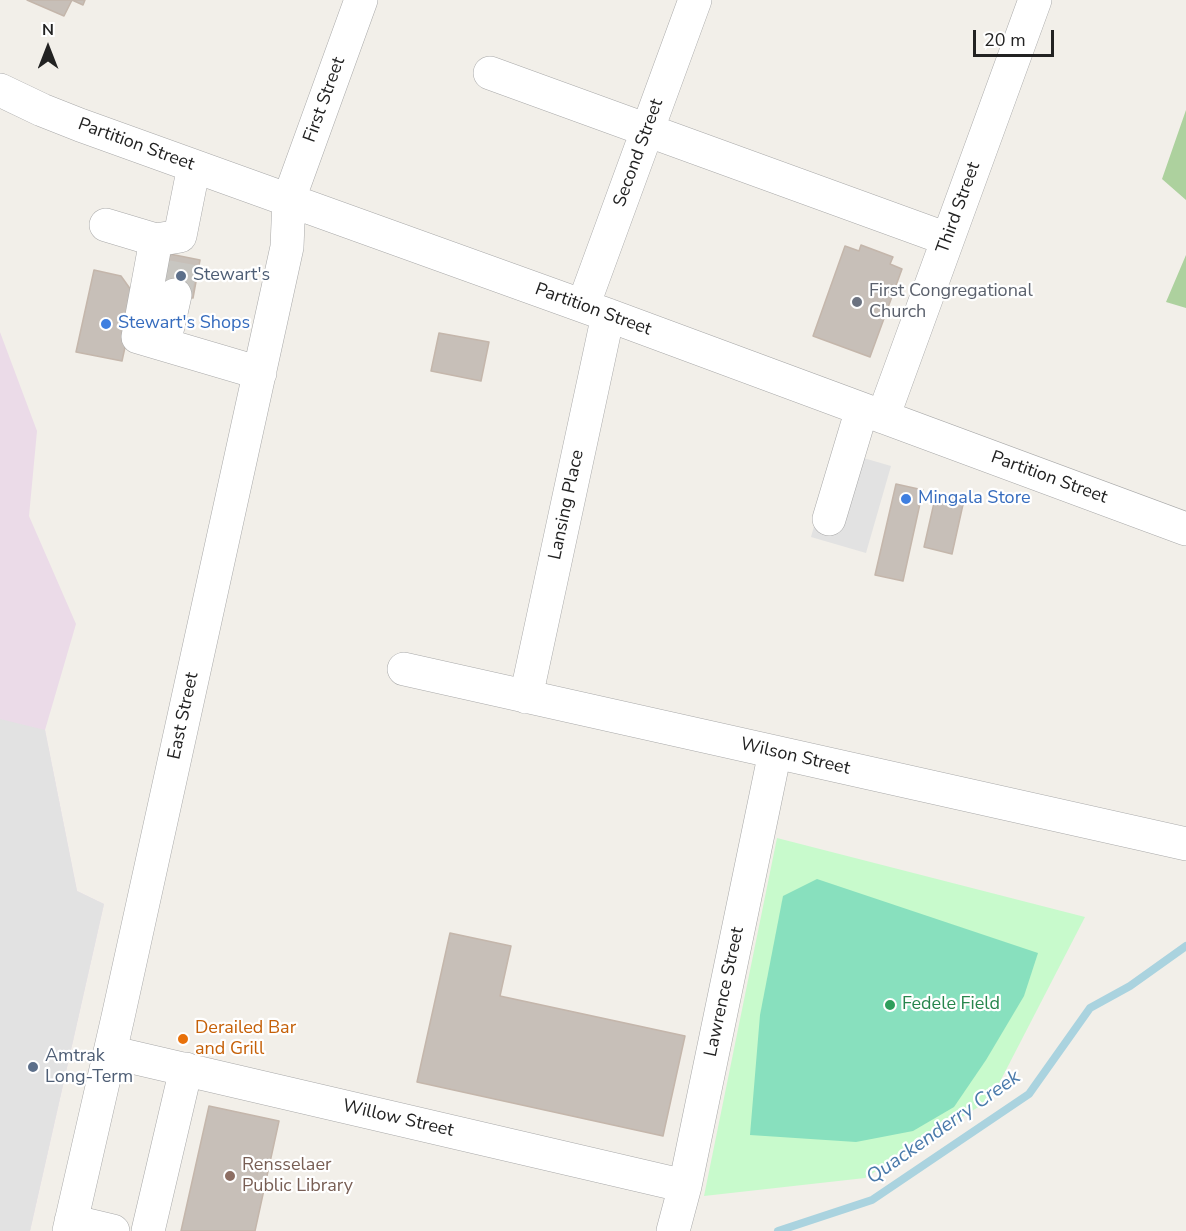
<!DOCTYPE html>
<style>
body{margin:0}
#map{position:relative;width:1186px;height:1231px;overflow:hidden;background:#f2efe9;font-family:"Nunito Sans",sans-serif}
canvas{display:block}
.north{position:absolute;left:18px;top:18px;width:60px;height:60px;-webkit-text-stroke:4px #fff;paint-order:stroke;rotate:0deg;font-size:16px;font-weight:700;line-height:24px;text-align:center;color:#222}
.north::after{content:'';display:block;margin:auto;width:21px;height:27px;background:#222;clip-path:polygon(50% 0,100% 100%,50% 72%,0 100%)}
.scale{position:absolute;left:973px;top:30px;width:81px;height:27px;box-sizing:border-box;border:3px solid #222;border-top:0;padding-left:8px;font-size:18px;line-height:21px;white-space:nowrap;color:#222;-webkit-text-stroke:4px #fff;paint-order:stroke}
</style>
<div id="map">
<canvas width="1186" height="1231"></canvas>
<div class="north">N</div>
<div class="scale">20 m</div>
</div>
<script>
const g = document.querySelector('canvas').getContext('2d');
g.lineJoin = 'round';
function paint(path, color) {
  g.fillStyle = color;
  g.fill(path, 'evenodd');
}
function stroke(path, color, width, dash) {
  g.strokeStyle = color;
  g.lineWidth = width;
  g.lineCap = dash ? 'butt' : 'round';
  g.setLineDash(dash || []);
  g.stroke(path);
}
function write(font, color, halo, rows, align = 'center') {
  g.font = font + ' "Nunito Sans",sans-serif';
  g.lineWidth = 4.5;
  g.setLineDash([]);
  g.textBaseline = 'middle';
  g.strokeStyle = halo;
  g.fillStyle = color;
  for (const [text, x, y, turn = 0] of rows) {
    g.save();
    g.translate(x, y);
    g.rotate((+turn || 0) * Math.PI / 180);
    g.textAlign = isNaN(turn) ? turn : align;
    if (halo) g.strokeText(text, 0, 0);
    g.fillText(text, 0, 0);
    g.restore();
  }
}
paint(new Path2D(`
 M0,332L37,431L29,516L76,624L45,730L77,891L104,904L30,1231H0Z`), '#ebdbe8');
paint(new Path2D(`
 M1186,110V200L1162,179Z
 M1186,255V308L1166,302Z`), '#add19e');
paint(new Path2D(`
 M777,838L1085,917L991,1099L865,1178L704,1196Z`), '#c8facc');
paint(new Path2D(`
 M817,879L1038,953L1024,996L986,1060L954,1107L913,1131L856,1142L750,1135L760,1015L783,896Z`), '#88e0be');
paint(new Path2D(`
 M836,450L891,466L866,553L811,537Z
 M0,719L45,730L77,891L104,904L30,1231H0Z`), '#e2e2e2');
stroke(new Path2D(`
 M778,1231L872,1200L1029,1094L1090,1008L1130,986L1186,946`), '#aad3df', 8);
const building = new Path2D(`
 M27,0H85L83,5L72,0L64,16Z
 M861,245L893,257L890,264L902,269L870,357L813,336L845,246L859,251Z
 M170,254L200,260L193,298L162,292Z
 M94,270L121,276L136,297L122,361L76,352Z
 M439,333L489,342L481,381L431,371Z
 M896,484L923,490L903,581L875,575Z
 M936,494L964,500L952,554L924,547Z
 M450,933L511,946L500,996L685,1036L663,1136L417,1082Z
 M209,1106L279,1121L255,1231H181Z`);
paint(building, '#c7bfb8');
stroke(building, '#c4b6ab', 1.5);
stroke(new Path2D(`
 M175,295L182,257`), '#c8c6c1', 33, [33, 16]);
const minor = new Path2D(`
 M490,73L947,239
 M0,90L42,110L80,125L608,315L1186,529
 M194,166L180,236L156,240L138,337L260,373
 M106,225L156,240
 M583,306L695,0
 M164,344L175,295
 M883,417L1035,0
 M829,519L862,409
 M404,669L1186,844
 M526,697L608,315
 M110,1052L685,1186
 M71,1221L113,1231
 M69,1231L118,1017L287,247L289,199L361,0
 M148,1231L186,1069
 M673,1231L685,1186L775,752`);
stroke(minor, '#a9a9a9', 34);
stroke(minor, '#fff', 33);
for (const [x, y, r, color] of [
 [181,276,6,"#5c6f8a"],
 [857,302,6,"#6b7280"],
 [106,324,6,"#3f7fe0"],
 [906,499,6,"#3f7fe0"],
 [890,1005,6,"#2e9e5b"],
 [183,1039,6,"#e8710a"],
 [33,1067,6,"#5c6f8a"],
 [230,1176,6,"#8d6e63"]
]) {
  const dot = new Path2D();
  dot.arc(x, y, r, 0, 2 * Math.PI);
  g.fillStyle = color;
  g.fill(dot);
  stroke(dot, '#fff', 2);
}
write('18px', '#222', '#fff', [
 ["First Street",325,100,-70],
 ["Partition Street",136,145,20],
 ["Second Street",639,153,-70],
 ["Third Street",959,208,-70],
 ["Partition Street",593,310,20],
 ["Partition Street",1049,478,20],
 ["Lansing Place",567,505,-78],
 ["East Street",184,716,-78],
 ["Wilson Street",795,757,13],
 ["Lawrence Street",725,992,-78],
 ["Willow Street",398,1119,13]
]);
write('18px', '#4e5e75', '#fff', [
 ["Stewart's",193,276],
 ["Amtrak",45,1057],
 ["Long-Term",45,1078]
], 'left');
write('18px', '#5b616d', '#fff', [
 ["First Congregational",869,292],
 ["Church",869,313]
], 'left');
write('18px', '#366cbe', '#fff', [
 ["Stewart's Shops",118,324],
 ["Mingala Store",918,499]
], 'left');
write('18px', '#27864d', '#fff', [
 ["Fedele Field",902,1005]
], 'left');
write('18px', '#c56008', '#fff', [
 ["Derailed Bar",195,1029],
 ["and Grill",195,1050]
], 'left');
write('18px', '#785e54', '#fff', [
 ["Rensselaer",242,1166],
 ["Public Library",242,1187]
], 'left');
write('italic 20px', '#4a7aab', '#fff', [
 ["Quackenderry Creek",944,1128,-35]
]);
</script>
